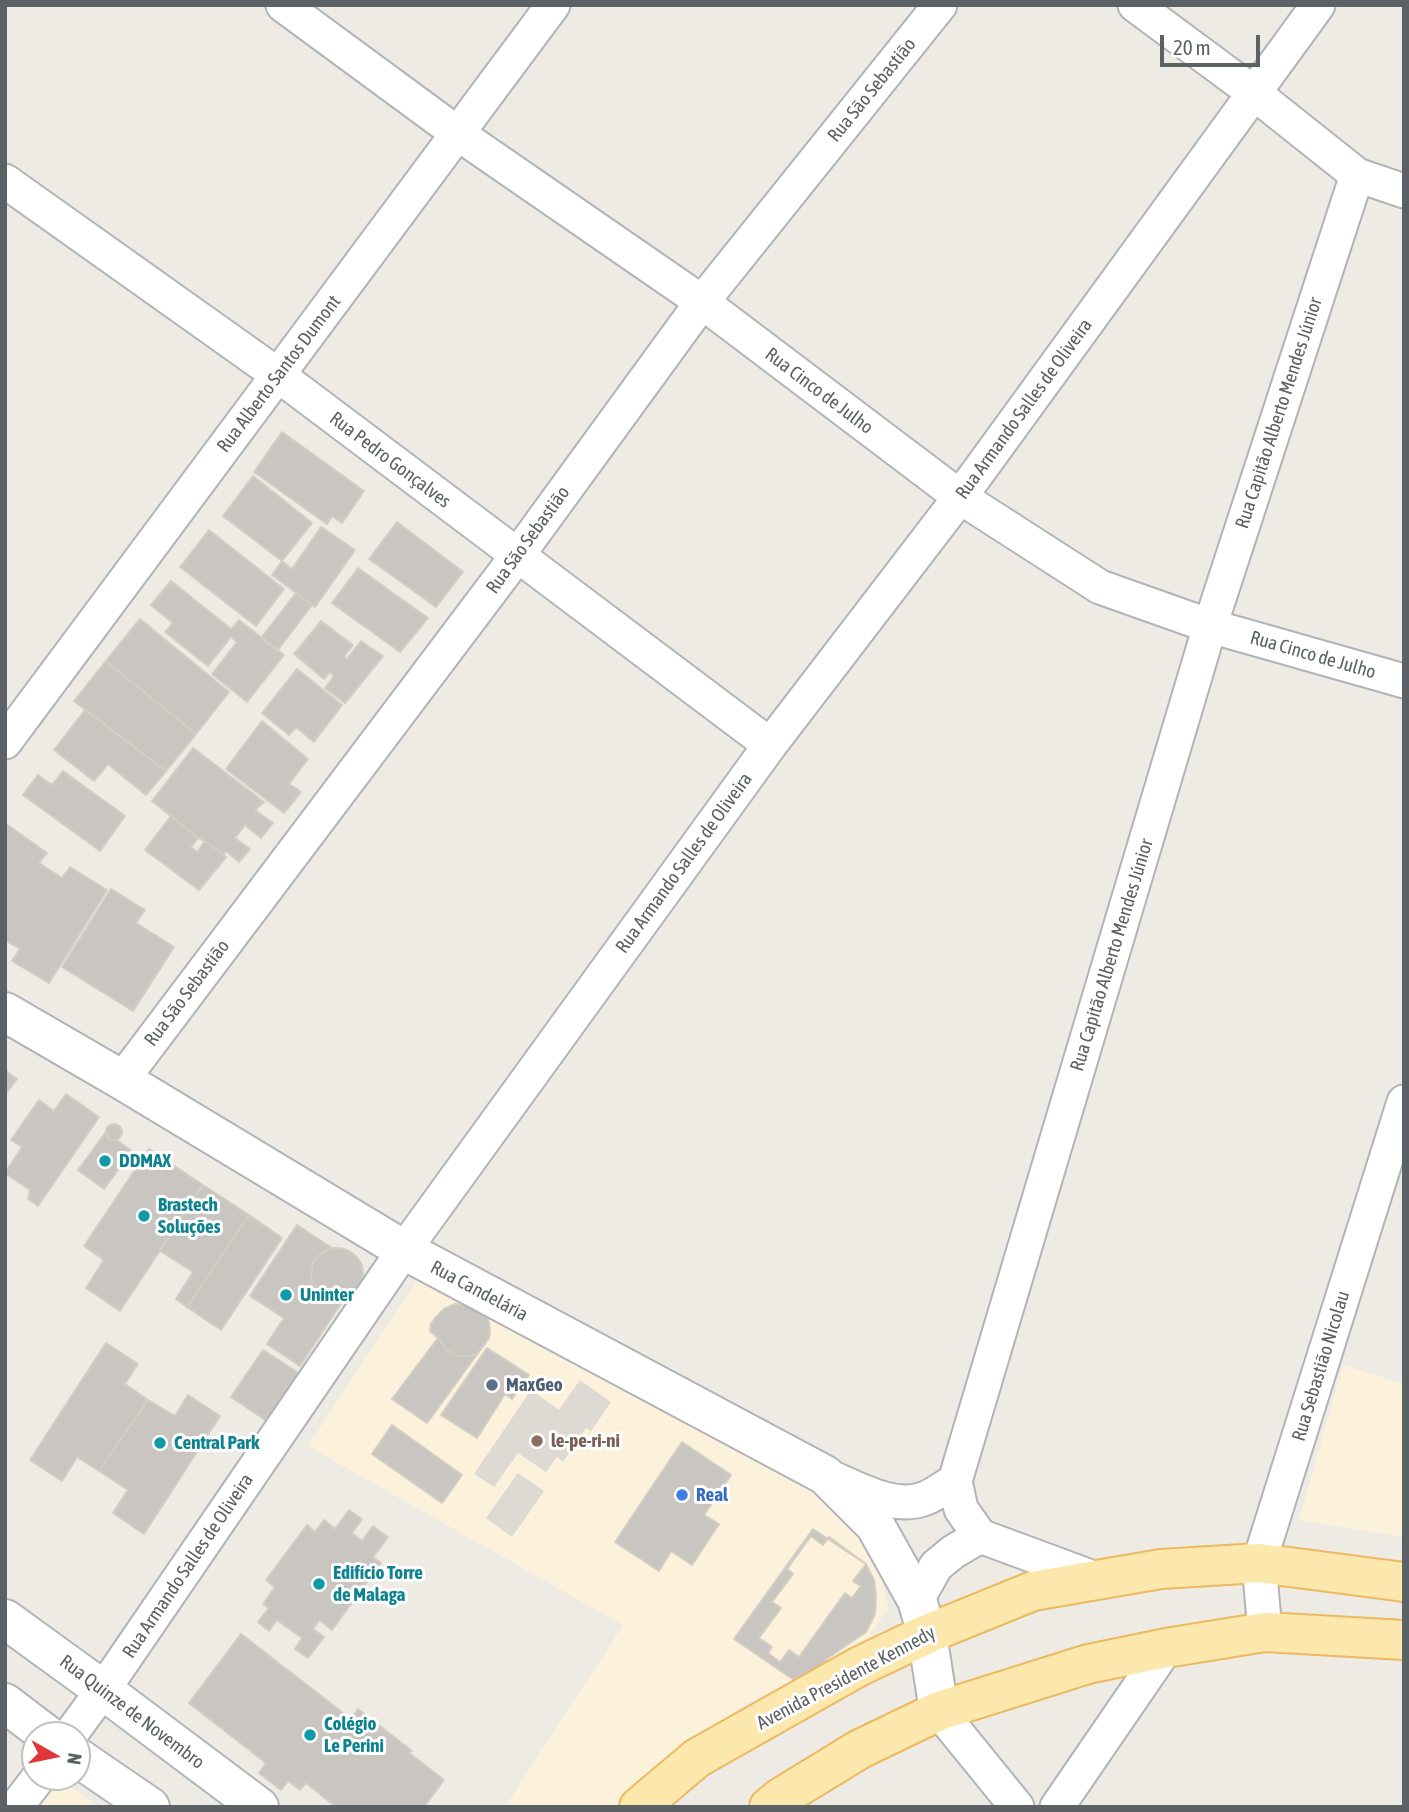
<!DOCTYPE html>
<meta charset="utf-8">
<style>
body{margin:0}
#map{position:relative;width:1409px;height:1812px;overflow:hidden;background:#eeebe5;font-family:"Asap Condensed",sans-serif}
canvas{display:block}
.frame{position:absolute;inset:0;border:7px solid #5c6165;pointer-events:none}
.north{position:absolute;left:21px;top:1721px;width:70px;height:70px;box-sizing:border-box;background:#fff;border:2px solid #bec0c1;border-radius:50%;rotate:99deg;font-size:19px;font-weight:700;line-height:28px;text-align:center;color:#5c6165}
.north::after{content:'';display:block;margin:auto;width:24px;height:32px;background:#e23738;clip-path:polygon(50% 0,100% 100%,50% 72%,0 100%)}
.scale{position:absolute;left:1160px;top:35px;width:100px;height:32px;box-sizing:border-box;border:4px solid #5c6165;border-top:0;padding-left:9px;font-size:21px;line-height:24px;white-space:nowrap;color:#5c6165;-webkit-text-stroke:5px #fff;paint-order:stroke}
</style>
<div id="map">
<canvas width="1409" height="1812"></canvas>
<div class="frame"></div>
<div class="north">N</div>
<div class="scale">20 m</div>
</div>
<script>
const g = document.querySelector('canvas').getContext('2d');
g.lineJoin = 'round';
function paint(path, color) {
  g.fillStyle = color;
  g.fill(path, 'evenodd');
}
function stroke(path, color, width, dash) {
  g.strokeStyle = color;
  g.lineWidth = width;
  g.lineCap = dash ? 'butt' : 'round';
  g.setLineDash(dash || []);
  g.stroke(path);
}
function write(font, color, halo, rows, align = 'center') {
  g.font = font + ' "Asap Condensed",sans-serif';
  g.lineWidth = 6;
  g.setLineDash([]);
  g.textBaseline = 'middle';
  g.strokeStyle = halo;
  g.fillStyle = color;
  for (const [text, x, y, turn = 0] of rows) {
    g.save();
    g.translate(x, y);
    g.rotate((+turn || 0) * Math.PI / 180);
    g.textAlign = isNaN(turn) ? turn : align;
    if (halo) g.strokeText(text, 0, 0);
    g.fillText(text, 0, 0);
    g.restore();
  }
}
paint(new Path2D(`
 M428,1264L832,1497L880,1569L888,1608L857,1655L744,1704L634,1807H505L623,1625L308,1446Z
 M1343,1365L1404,1384V1537L1299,1520Z
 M56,1777H58L97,1807H33Z`), '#fcf2dc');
paint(new Path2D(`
 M580,1380L611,1402L591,1431L586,1428L563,1462L557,1457L546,1472L518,1453L494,1487L474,1474L531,1390L559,1410Z
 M518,1473L544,1491L512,1537L486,1518Z`), '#dedad3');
const building = new Path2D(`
 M282,432L364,491L342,523L332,516L327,524L254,472Z
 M253,476L312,523L282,561L223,516Z
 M397,522L463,572L436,607L369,559Z
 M321,527L355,550L315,607L272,575L282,561L292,569Z
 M209,530L284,589L256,626L180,567Z
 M358,568L428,618L400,652L332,603Z
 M171,581L231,629L239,620L284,655L247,702L212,674L237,642L231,637L208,666L165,632L173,623L151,605Z
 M296,593L312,605L277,651L261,638Z
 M140,619L229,692L196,734L106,661Z
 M321,621L353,645L344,656L347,659L361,641L383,656L345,703L325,688L334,676L330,672L324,679L294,654Z
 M106,661L196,734L166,771L74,701Z
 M297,669L342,705L314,742L296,727L289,735L262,713Z
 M85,710L166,771L146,795L108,764L94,781L54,750Z
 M262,721L308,759L289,784L301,792L284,813L226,769Z
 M193,748L264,802L255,810L273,823L261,838L245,825L235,838L250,849L239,862L226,851L223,855L205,841L198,838L152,801Z
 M63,771L125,816L100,851L23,795L38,775L52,785Z
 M171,816L198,838L191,847L197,852L205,841L226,857L199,890L145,850Z
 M6,824L47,853L39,863L62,878L70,867L107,890L49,983L12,961L20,949L5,940Z
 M111,889L145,910L136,923L174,947L133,1011L62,967Z
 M5,1070L17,1079L5,1095Z
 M66,1094L99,1117L38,1206L28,1199L30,1190L5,1173L22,1147L11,1140L39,1100L54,1111Z
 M106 1132a8 8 0 1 1 16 0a8 8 0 1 1-16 0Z
 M106,1132L109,1139L117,1140L132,1151L104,1189L78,1170Z
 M149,1149L203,1185L120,1311L86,1288L104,1260L84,1246Z
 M203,1185L249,1215L187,1307L176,1299L193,1272L160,1251Z
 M249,1215L282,1238L221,1330L187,1307Z
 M297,1225L332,1248L324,1251L313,1262L311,1279L314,1287L319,1294L327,1298L335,1301L344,1299L300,1366L267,1344L284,1318L250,1296Z
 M311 1274a26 26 0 1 1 52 0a26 26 0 1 1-52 0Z
 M455,1304L472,1305L486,1315L489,1323L490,1331L489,1338L478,1353L470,1356H461L453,1354L446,1349L438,1338L430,1331L431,1324L436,1317L444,1309Z
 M438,1338L446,1349L453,1354L461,1356H470L478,1353L427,1423L392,1399Z
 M106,1343L138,1364L125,1384L148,1400L99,1471L77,1457L62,1481L30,1460Z
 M487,1348L529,1375L512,1399L505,1394L477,1438L441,1415Z
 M263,1350L300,1374L268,1422L231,1397Z
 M188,1395L220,1416L144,1534L113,1513L128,1490L99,1471L148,1400L175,1416Z
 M392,1425L462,1475L442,1503L372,1454Z
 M682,1442L731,1475L704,1515L719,1524L692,1565L671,1551L659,1571L615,1542Z
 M349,1510L362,1519L352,1533L362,1541L373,1526L388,1537L373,1557L381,1563L332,1630L320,1620L313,1629L324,1637L308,1658L295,1649L302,1638L277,1620L269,1631L258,1622L269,1608L263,1604L275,1587L266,1580L307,1525L315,1532L324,1520L335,1529Z
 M813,1529L866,1564L874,1580L876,1596L875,1614L866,1632L825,1660L833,1666L800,1684L734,1639Z
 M811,1536L823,1545L829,1537L866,1564L853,1581L861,1586L852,1598L845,1593L799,1657L789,1650L780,1662L768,1653L772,1647L759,1638L781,1608L772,1602L793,1574L787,1569Z
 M241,1634L351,1719L358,1709L412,1751L409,1753L444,1780L424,1807H336L306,1783L300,1790L288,1781L281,1790L259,1773L266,1763L189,1703Z`);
paint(building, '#c9c6c1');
stroke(building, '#d3cdc3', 2);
const minor = new Path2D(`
 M283,5L457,133L702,302L960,497L1100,587L1210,626L1404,681
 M1135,5L1254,93L1357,175L1404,191
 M5,181L278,375L770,745
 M5,742L553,5
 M122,1080L517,556L702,302L940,5
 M830,1477C859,1489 895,1511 926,1498C936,1494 946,1486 955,1481
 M980,1536L961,1509L955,1481L1210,626L1357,175
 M980,1536L1099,1580
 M917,1600L936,1566L953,1552L980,1536
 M1265,1632L1259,1563L1404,1102
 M939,1711L1017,1807
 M70,1735L103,1690L404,1250L770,745L960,497L1318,5
 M16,1807L39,1777
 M1057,1807L1166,1648`);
const tertiary = new Path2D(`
 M5,1012L122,1080L404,1250L825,1475L875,1525L917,1600L927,1634L939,1711`);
const secondary = new Path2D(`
 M5,1619L103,1690L259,1807
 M5,1703L47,1735
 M77,1757L150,1807`);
const primary = new Path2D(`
 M639,1807L697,1758L858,1667L927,1634L1033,1591L1161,1569L1259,1563L1404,1582
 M769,1807L780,1798L860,1749L939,1711L1088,1664L1166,1648L1265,1632L1404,1640`);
stroke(minor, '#b0b3b7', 37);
stroke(tertiary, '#b0b3b7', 42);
stroke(secondary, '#b1b5b9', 42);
stroke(primary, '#ecb960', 42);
stroke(minor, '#fff', 33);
stroke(tertiary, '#fff', 38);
stroke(secondary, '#fff', 38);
stroke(primary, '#fce8ac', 38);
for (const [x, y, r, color] of [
 [105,1161,7,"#0f9aa8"],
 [144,1216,7,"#0f9aa8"],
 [286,1295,7,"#0f9aa8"],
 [492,1385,7,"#5c6f8a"],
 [537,1441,7,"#8d6e63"],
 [160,1443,7,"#0f9aa8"],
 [682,1495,7,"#3f7fe0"],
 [319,1584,7,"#0f9aa8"],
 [310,1735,7,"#0f9aa8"]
]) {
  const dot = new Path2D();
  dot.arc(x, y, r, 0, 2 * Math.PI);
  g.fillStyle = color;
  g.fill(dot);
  stroke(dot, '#fff', 2.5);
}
write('19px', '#5c6165', '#fff', [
 ["Rua São Sebastião",872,90,-51],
 ["Rua Alberto Santos Dumont",279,374,-53],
 ["Rua Cinco de Julho",819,391,37],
 ["Rua Armando Salles de Oliveira",1024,409,-54],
 ["Rua Capitão Alberto Mendes Júnior",1279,413,-72],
 ["Rua Pedro Gonçalves",390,460,37],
 ["Rua São Sebastião",528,540,-54],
 ["Rua Cinco de Julho",1313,655,16],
 ["Rua Armando Salles de Oliveira",684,863,-54],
 ["Rua Capitão Alberto Mendes Júnior",1112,955,-73],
 ["Rua São Sebastião",187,993,-53],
 ["Rua Candelária",479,1291,28],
 ["Rua Sebastião Nicolau",1321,1366,-73],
 ["Rua Armando Salles de Oliveira",188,1566,-56],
 ["Avenida Presidente Kennedy",846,1678,-28],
 ["Rua Quinze de Novembro",132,1712,37]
]);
write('bold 19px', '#0d838f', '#fff', [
 ["DDMAX",119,1161],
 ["Brastech",158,1205],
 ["Soluções",158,1227],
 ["Uninter",300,1295],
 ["Central Park",174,1443],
 ["Edifício Torre",333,1573],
 ["de Malaga",333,1595],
 ["Colégio",324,1724],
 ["Le Perini",324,1746]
], 'left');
write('bold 19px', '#4e5e75', '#fff', [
 ["MaxGeo",506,1385]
], 'left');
write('bold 19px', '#785e54', '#fff', [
 ["le-pe-ri-ni",551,1441]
], 'left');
write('bold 19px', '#366cbe', '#fff', [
 ["Real",696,1495]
], 'left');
</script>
